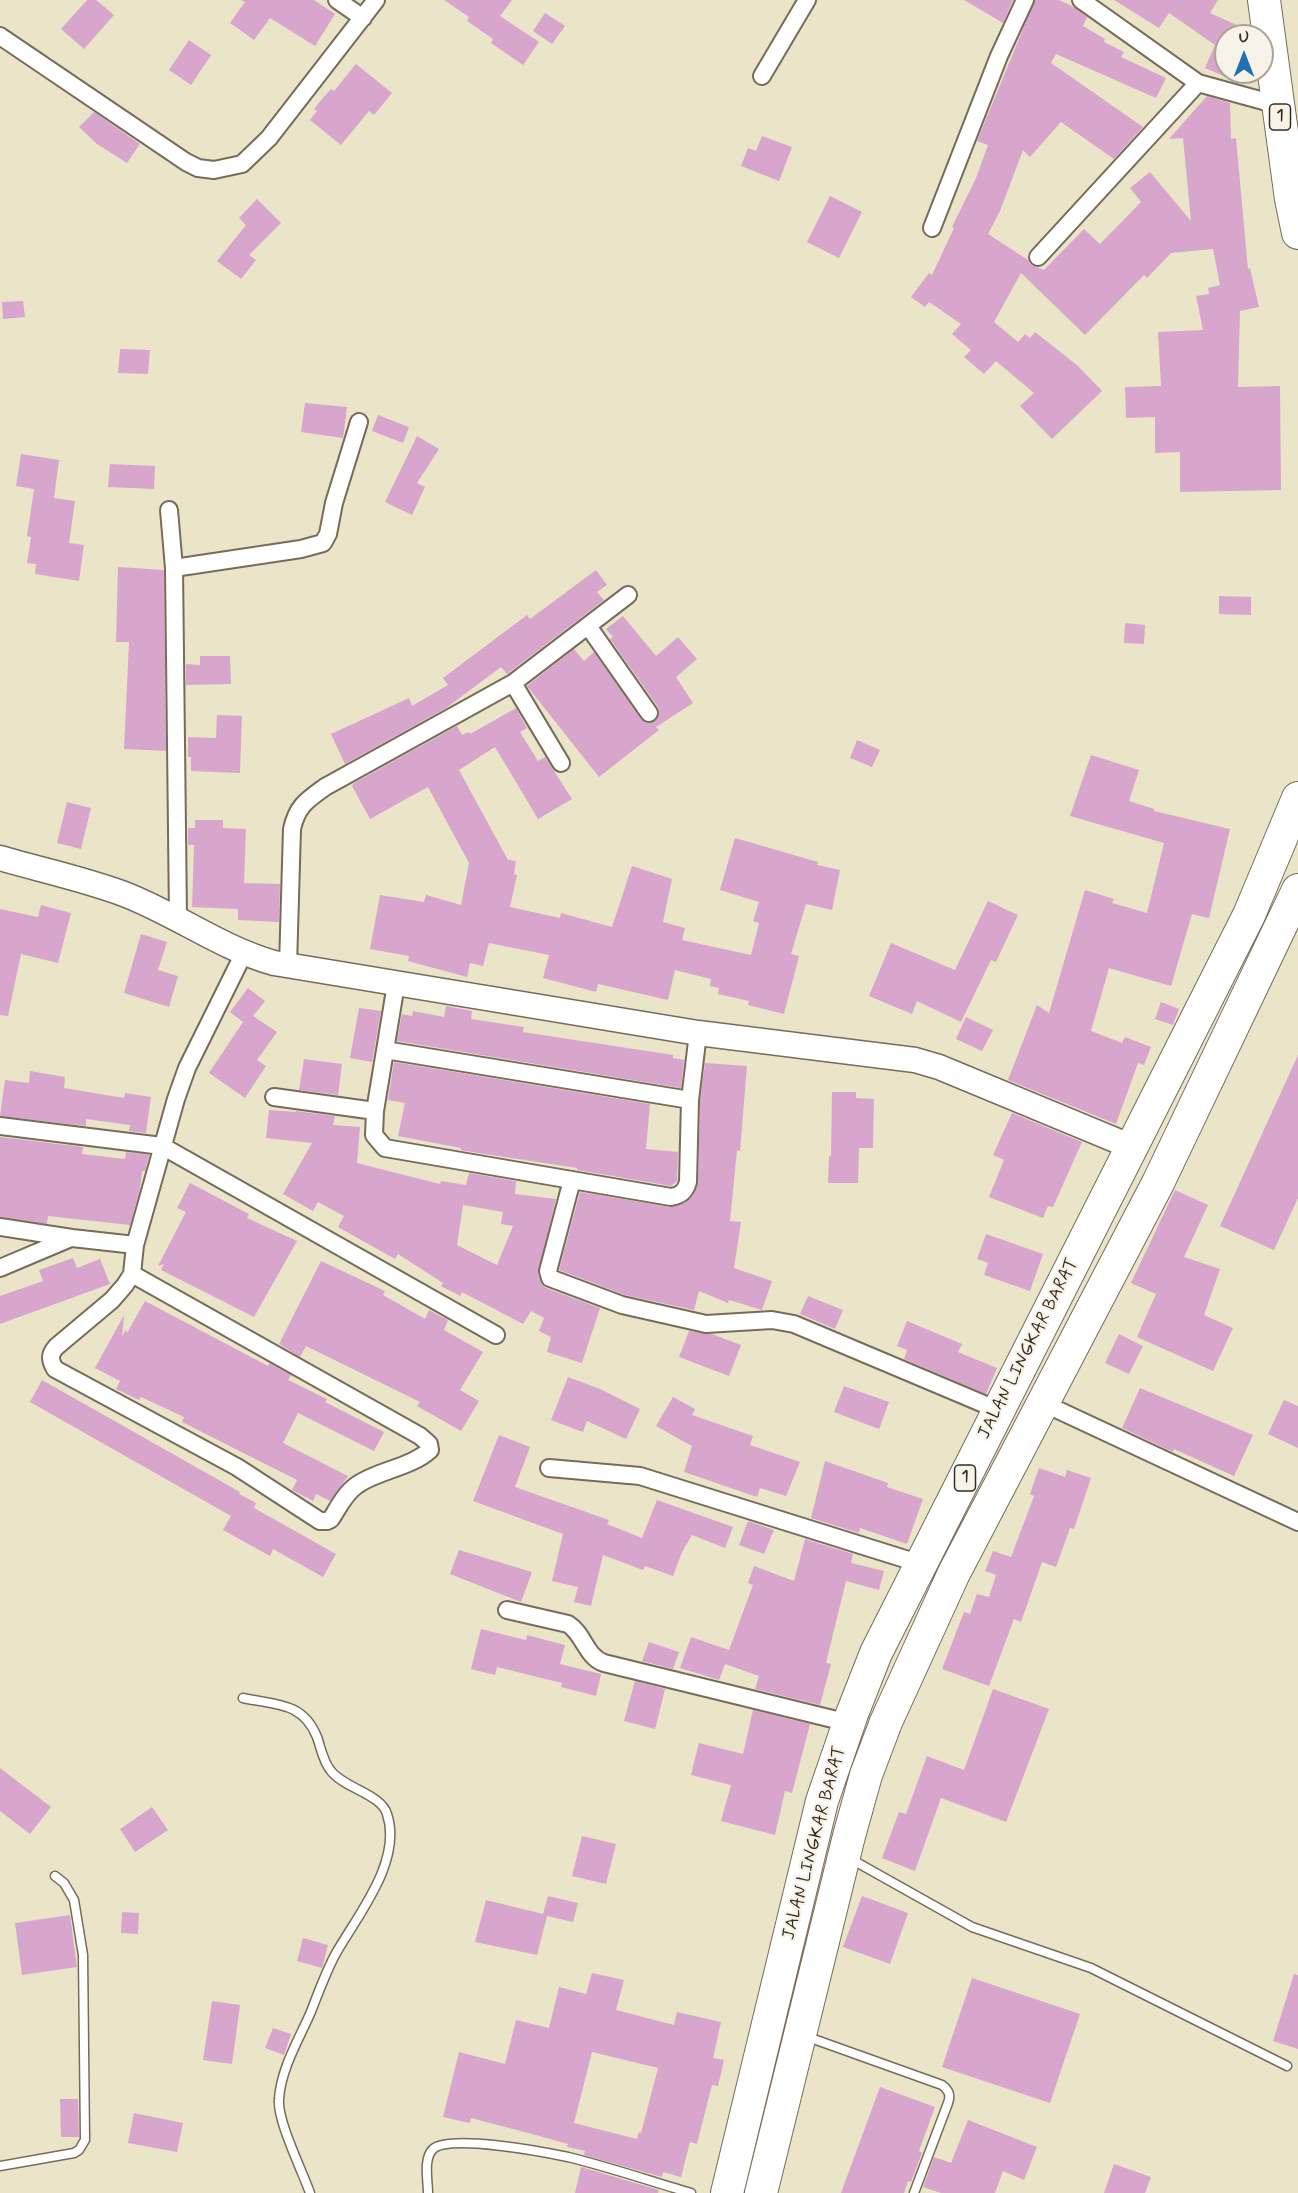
<!DOCTYPE html>
<style>
body{margin:0}
#map{position:relative;width:1298px;height:2193px;overflow:hidden;background:#eae5c8;font-family:Mynerve,sans-serif}
canvas{display:block}
.north{position:absolute;left:1214px;top:24px;width:60px;height:60px;box-sizing:border-box;background:#f7f3e8;border:2px solid #aca397;border-radius:50%;rotate:0deg;font-size:16px;font-weight:700;line-height:24px;text-align:center;color:#3b2a1e}
.north::after{content:'';display:block;margin:auto;width:21px;height:27px;background:#1f6fb2;clip-path:polygon(50% 0,100% 100%,50% 72%,0 100%)}
</style>
<div id="map">
<canvas width="1298" height="2193"></canvas>
<div class="north">U</div>
</div>
<script>
const g = document.querySelector('canvas').getContext('2d');
g.lineJoin = 'round';
function paint(path, color) {
  g.fillStyle = color;
  g.fill(path, 'evenodd');
}
function stroke(path, color, width, dash) {
  g.strokeStyle = color;
  g.lineWidth = width;
  g.lineCap = dash ? 'butt' : 'round';
  g.setLineDash(dash || []);
  g.stroke(path);
}
function write(font, color, halo, rows, align = 'center') {
  g.font = font + ' Mynerve,sans-serif';
  g.lineWidth = 4.5;
  g.setLineDash([]);
  g.textBaseline = 'middle';
  g.strokeStyle = halo;
  g.fillStyle = color;
  for (const [text, x, y, turn = 0] of rows) {
    g.save();
    g.translate(x, y);
    g.rotate((+turn || 0) * Math.PI / 180);
    g.textAlign = isNaN(turn) ? turn : align;
    if (halo) g.strokeText(text, 0, 0);
    g.fillText(text, 0, 0);
    g.restore();
  }
}
paint(new Path2D(`
 M87,0H96L114,15L84,49L61,29Z
 M241,0H314L335,14L315,46L270,18L254,40L230,23L245,2Z
 M444,0H512L500,16L539,42L523,65L491,43L493,39L467,21L469,17Z
 M964,0H1013L1003,23Z
 M1035,0H1059L1074,7L1087,17L1083,26L1105,39L1104,42L1124,52L1121,57L1166,78L1156,98L1056,54L1051,63L1143,127L1114,159L1061,122L1030,157L1023,150L1000,211L988,234L1028,260L1031,265L1044,270L1084,229L1100,244L1141,202L1130,188L1150,172L1191,221L1183,138L1169,139L1207,96L1230,103L1231,139L1236,138L1248,269L1250,268L1259,307L1240,311L1238,387L1280,386L1281,490L1180,492V452L1155,453V417L1126,418L1125,387L1161,386L1158,332L1203,330L1196,296L1209,294L1208,288L1220,285L1213,249L1171,253L1147,278L1144,275L1085,335L1021,273L994,322L1018,342L1025,334L1030,338L1035,332L1078,366L1102,391L1052,439L1020,406L1034,393L996,361L984,374L964,357L971,350L952,334L961,324L929,302L925,307L911,297L929,273L932,275L954,228L952,227L976,178L988,145L977,141Z
 M1114,0H1218L1210,13L1250,31L1251,36H1226V77L1205,68L1215,45L1169,13L1159,28Z
 M545,13L565,26L552,44L533,31Z
 M189,40L211,55L191,85L169,70Z
 M356,64L392,93L374,115L369,111L341,145L310,120L317,111L314,109L322,99L331,89L334,91Z
 M94,112L140,144L127,163L97,144L79,127Z
 M762,136L792,147L779,181L741,166L748,148L756,151Z
 M830,196L862,212L839,258L807,242Z
 M257,199L281,223L249,255L256,260L241,279L217,261L246,225L239,218Z
 M23,301L25,317L3,319L2,302Z
 M120,349L150,350L148,374L118,373Z
 M305,403L347,407L343,438L301,432Z
 M378,415L409,427L403,443L372,431Z
 M417,436L439,449L417,483L425,487L412,515L385,502Z
 M21,454L59,460L54,498L75,501L69,543L84,545L79,581L35,574L36,564L27,563L31,537L27,536L34,489L16,486Z
 M110,464L155,466L154,489L108,487Z
 M118,567L164,570L166,751L124,749L129,642H116Z
 M596,570L607,585L597,592L604,600L507,674L501,667L446,708L345,764L331,734L409,698L412,706L448,685L443,678L527,615L530,619Z
 M1219,596L1251,597V615L1219,614Z
 M623,616L656,656L678,637L697,659L676,677L693,703L656,727L659,730L599,777L527,686L574,649L584,661L594,652L641,719L649,723L655,721L659,713L658,707L610,639L613,637L606,629Z
 M1125,623L1145,625L1144,644L1124,643Z
 M200,656H230L231,684L186,685V664L200,665Z
 M516,708L527,728L520,732L538,761L545,757L572,799L538,819L495,747L459,770L508,860L516,861L514,874L517,875L510,907L560,918L561,913L612,927L632,866L672,879L663,922L685,928L682,940L751,955L759,923L753,921L759,902L720,890L735,838L818,862L817,865L840,870L832,910L806,904L791,954L799,956L784,1014L748,1005L749,1001L718,994L719,988L710,986L711,979L675,970L668,1000L598,984L596,992L543,978L549,955L489,943L483,966L470,963L467,977L408,961L409,956L370,949L380,895L424,902L426,895L461,905L469,863L428,787L370,819L352,786L354,783L457,726L462,735L469,732L470,734Z
 M217,715L242,716L240,773L191,771V757H188V737L216,738Z
 M857,740L880,750L872,767L850,758Z
 M1091,755L1139,770L1129,801L1154,809V811L1230,829L1209,918L1192,914L1171,986L1109,968L1091,1031L1122,1043L1125,1037L1151,1047L1144,1065L1138,1063L1116,1124L1008,1080L1037,1005L1049,1013L1085,890L1114,899L1112,903L1147,913L1164,843L1070,816Z
 M67,802L91,808L81,849L57,843Z
 M195,820H223V828L246,829L244,883L280,884L279,922L238,920V909L192,907L194,845H188V828H195Z
 M988,901L1018,915L996,962L991,960L961,1022L917,1001L912,1014L869,996L891,943L955,970Z
 M41,905L71,913L58,963L21,954L8,1016L0,1015V909L38,917Z
 M141,934L167,942L158,970L178,976L169,1007L124,993Z
 M248,988L265,1001L253,1016L277,1032L257,1060L266,1066L245,1098L209,1073L243,1022L230,1012Z
 M1161,1002L1179,1009L1173,1025L1155,1019Z
 M446,1006L472,1011L471,1019L524,1027L523,1032L673,1055V1058L684,1060L681,1088L397,1041L402,1014L412,1016L413,1011L444,1017Z
 M359,1008L381,1011L372,1062L350,1058Z
 M966,1017L993,1030L982,1051L956,1039Z
 M1298,1055V1198L1274,1250L1220,1226Z
 M304,1059L342,1064L338,1095L299,1090Z
 M394,1062L650,1104L646,1149L678,1152L677,1181L671,1186L577,1170V1168L472,1152L461,1150V1148L398,1136L405,1103L388,1100Z
 M705,1063L747,1066L740,1151L737,1150L730,1221L741,1222L734,1268L772,1281L762,1310L729,1300L728,1303L699,1291L694,1310L625,1295L559,1270L580,1192L670,1207L685,1203L693,1196L698,1183L700,1101Z
 M30,1071L65,1077L64,1088L124,1098L125,1093L151,1097L146,1133L129,1131L130,1125L86,1119V1126L0,1116L5,1080L29,1083Z
 M832,1092H856V1098L874,1099L873,1148H859L858,1183H828L829,1156H831Z
 M269,1110L296,1112V1111L335,1116L333,1125L360,1127L357,1163L440,1184L441,1181L466,1185L469,1173L516,1181L515,1194L556,1199L538,1274L542,1285L546,1288L600,1308L582,1363L547,1352L551,1337L539,1331L544,1318L531,1311L523,1324L462,1292L460,1296L441,1286L443,1283L398,1254L395,1259L338,1227L344,1216L318,1202L313,1211L283,1194L312,1143L266,1138ZM463,1205L503,1212L501,1224L513,1226L497,1265L457,1245Z
 M1012,1113L1082,1142L1053,1207L1048,1206L1043,1218L989,1197L1004,1160L993,1155Z
 M0,1137L83,1147L82,1154L125,1159L126,1152L149,1155L145,1171H142L140,1189L130,1225L48,1216L47,1224L0,1217Z
 M190,1183L249,1214L247,1218L297,1241L254,1317L161,1270L164,1264L158,1266L186,1212L177,1208Z
 M1175,1190L1208,1205L1184,1257L1220,1269L1204,1315L1233,1328L1213,1371L1137,1337L1156,1294L1131,1283Z
 M986,1234L1043,1254L1030,1291L984,1275L988,1263L977,1259Z
 M73,1258L77,1268L100,1259L110,1284L0,1324V1296L43,1281L39,1270Z
 M321,1261L385,1291L383,1295L425,1319L429,1310L438,1315L448,1320L444,1330L483,1352L460,1390L479,1401L461,1431L417,1406L420,1402L306,1346L300,1357L279,1344Z
 M808,1296L843,1310L835,1329L800,1314Z
 M145,1301L268,1366L269,1363L291,1375L288,1380L327,1399L325,1402L384,1432L374,1451L298,1413L283,1443L348,1476L330,1501L316,1494L313,1501L292,1490L297,1480L182,1422L184,1417L141,1397L139,1400L116,1389L120,1381L95,1368L124,1315L122,1337L126,1329L127,1333Z
 M907,1321L962,1344L958,1352L997,1368L986,1394L904,1359L907,1350L897,1346Z
 M689,1331L712,1334L741,1345L729,1376L679,1357Z
 M1119,1334L1143,1346L1129,1374L1105,1363Z
 M568,1377L600,1389L640,1409L626,1439L587,1421L583,1432L551,1420Z
 M42,1380L240,1492L239,1494L256,1503L254,1508L336,1554L323,1577L273,1549L270,1556L223,1530L231,1516L30,1402Z
 M844,1386L889,1402L879,1429L834,1412Z
 M1140,1388L1253,1435L1234,1476L1174,1449L1173,1452L1122,1428Z
 M673,1397L695,1409L692,1415L753,1436L750,1445L800,1462L786,1496L760,1488L757,1497L684,1472L692,1446L656,1426Z
 M1284,1400L1298,1406V1448L1268,1434Z
 M499,1435L530,1447L515,1487L609,1520L607,1524L642,1538L657,1500L733,1527L725,1548L692,1535L682,1552L673,1576L645,1566L643,1570L603,1555L591,1606L574,1602L578,1587L552,1581L563,1534L473,1501Z
 M825,1461L888,1483L887,1487L923,1499L907,1544L860,1528L859,1533L811,1518Z
 M1039,1468L1065,1477L1067,1470L1091,1478L1074,1529L1070,1528L1056,1567L1042,1562L1021,1622L1014,1619L989,1686L942,1669L964,1612L970,1614L977,1594L989,1597L996,1575L985,1571L993,1551L1011,1557L1034,1496L1030,1494Z
 M748,1521L774,1530L764,1554L739,1545Z
 M805,1539L853,1554L851,1563L884,1571L879,1590L846,1581L826,1663L831,1664L820,1705L755,1689L759,1676L725,1664L719,1680L680,1668L691,1637L729,1650L753,1585L748,1583L754,1566L794,1581Z
 M459,1550L532,1572L521,1602L450,1574Z
 M481,1629L526,1640L527,1635L565,1645L560,1664L601,1674L596,1696L561,1687L562,1683L497,1667L495,1675L471,1669Z
 M649,1642L679,1652L673,1669L642,1661Z
 M635,1681L665,1689L655,1729L624,1721Z
 M993,1689L1049,1709L1006,1822L941,1798L915,1871L882,1858L899,1812L906,1814L927,1756L964,1770Z
 M753,1710L810,1724L792,1793L785,1791L775,1835L721,1821L731,1785L691,1775L699,1743L743,1754Z
 M0,1768L51,1807L30,1834L0,1811Z
 M152,1807L168,1830L135,1852L120,1829Z
 M582,1836L616,1844L606,1884L572,1876Z
 M548,1896L578,1903L573,1922L547,1916L537,1955L475,1942L486,1900L543,1914Z
 M862,1896L908,1913L890,1964L843,1947Z
 M122,1912L139,1913L138,1934L121,1933Z
 M70,1915L77,1967L22,1975L15,1923Z
 M303,1938L328,1945L322,1968L297,1961Z
 M592,1973L624,1980L616,2010L674,2025L677,2012L721,2022L713,2058L724,2060L718,2086L712,2085L697,2144L690,2142L681,2177L663,2172L662,2177L584,2155L585,2151L567,2147L568,2144L532,2134L471,2118L470,2123L443,2117L459,2052L505,2064L516,2020L549,2028L559,1987L586,1994ZM592,2052L658,2068L641,2133L639,2132L637,2139L574,2123Z
 M1294,1974L1298,1975V2049L1273,2041Z
 M972,1978L1080,2014L1050,2103L942,2067Z
 M212,2001L240,2005L232,2064L203,2060Z
 M273,2028L291,2034L284,2055L265,2048Z
 M880,2087L935,2107L919,2151L922,2153L911,2182L908,2181L904,2193H841Z
 M60,2099H78L79,2137H61Z
 M134,2113L183,2123L177,2152L128,2143Z
 M968,2120L1037,2147L1024,2180L1003,2171L995,2193H941L923,2187L934,2157L951,2163Z
 M1114,2164L1151,2177L1145,2193H1104Z
 M581,2167L659,2190L658,2193H575Z`), '#d8a5cd');
const lane = new Path2D(`
 M243,1698C276,1705 303,1702 317,1737C321,1748 323,1762 331,1771C344,1788 381,1794 387,1814C403,1862 356,1917 335,1955C325,1974 318,1994 310,2014C298,2041 281,2069 279,2099C277,2121 302,2170 310,2193
 M849,1858L972,1927L1091,1968L1287,2066
 M805,2036L942,2085C949,2090 951,2095 948,2103L914,2193
 M0,2166L74,2153L79,2150L85,2140L83,1955L74,1900L64,1883L55,1876
 M428,2193C428,2180 423,2159 433,2149C450,2134 544,2152 568,2157C609,2167 650,2181 691,2193`);
const street = new Path2D(`
 M337,0L363,18
 M1081,0L1198,83L1278,105
 M0,36L186,162L198,168L214,170L242,164L269,138L376,0
 M762,76L807,0
 M932,228L999,56L1025,0
 M1038,257L1198,83
 M169,510L174,568L178,918
 M174,568L301,549L323,543L328,534L334,503L359,422
 M588,626L649,713
 M513,683L561,763
 M288,966L292,829C297,806 307,800 325,787L513,683L628,595
 M396,984L375,1111L374,1135L385,1148L671,1197C681,1195 685,1192 688,1182L690,1100L698,1033
 M385,1050L690,1100
 M274,1097L375,1111
 M0,1126L162,1146L496,1335
 M572,1180L548,1271L550,1278L622,1305L706,1324L772,1320L794,1324L998,1410
 M0,1227L72,1238L135,1245
 M0,1268L71,1238
 M132,1274L420,1436L429,1444L430,1450C410,1468 378,1470 357,1485C345,1493 338,1508 331,1519L327,1521H320L237,1467L55,1369C50,1360 49,1355 56,1347L112,1300L125,1285L132,1274L135,1245L176,1099L187,1068L244,953
 M1043,1403L1298,1522
 M549,1468L640,1476L921,1564
 M507,1610L568,1624C584,1634 586,1657 604,1663L849,1723`);
const secondary = new Path2D(`
 M0,858C41,870 84,879 124,894C176,914 221,948 274,963L698,1033L915,1060L939,1067L1132,1147`);
const highway = new Path2D(`
 M1264,0L1291,199L1298,233
 M727,2193L822,1801L852,1714L876,1653L1249,915L1298,798
 M761,2193L849,1836L866,1775L886,1722L954,1573L1158,1183L1298,890`);
stroke(lane, '#786b5a', 11);
stroke(street, '#786b5a', 20);
stroke(secondary, '#786b5a', 27);
stroke(highway, '#786b5a', 34);
stroke(lane, '#fff', 8);
stroke(street, '#fff', 16);
stroke(secondary, '#fff', 24);
stroke(highway, '#fff', 32);
for (const [x, y, w] of [
 [1280,117,21],
 [965,1478,21]
]) {
  const box = new Path2D();
  box.roundRect(x - w / 2, y - 13, w, 26, 4.5);
  g.fillStyle = '#f7f3e8';
  g.fill(box);
  stroke(box, '#3b2a1e', 1.5);
}
write('bold 16px', '#3b2a1e', null, [
 ["1",1280,117],
 ["1",965,1478]
]);
write('18px', '#3b2a1e', '#f7f3e8', [
 ["JALAN LINGKAR BARAT",1029,1349,-63],
 ["JALAN LINGKAR BARAT",815,1843,-75]
]);
</script>
